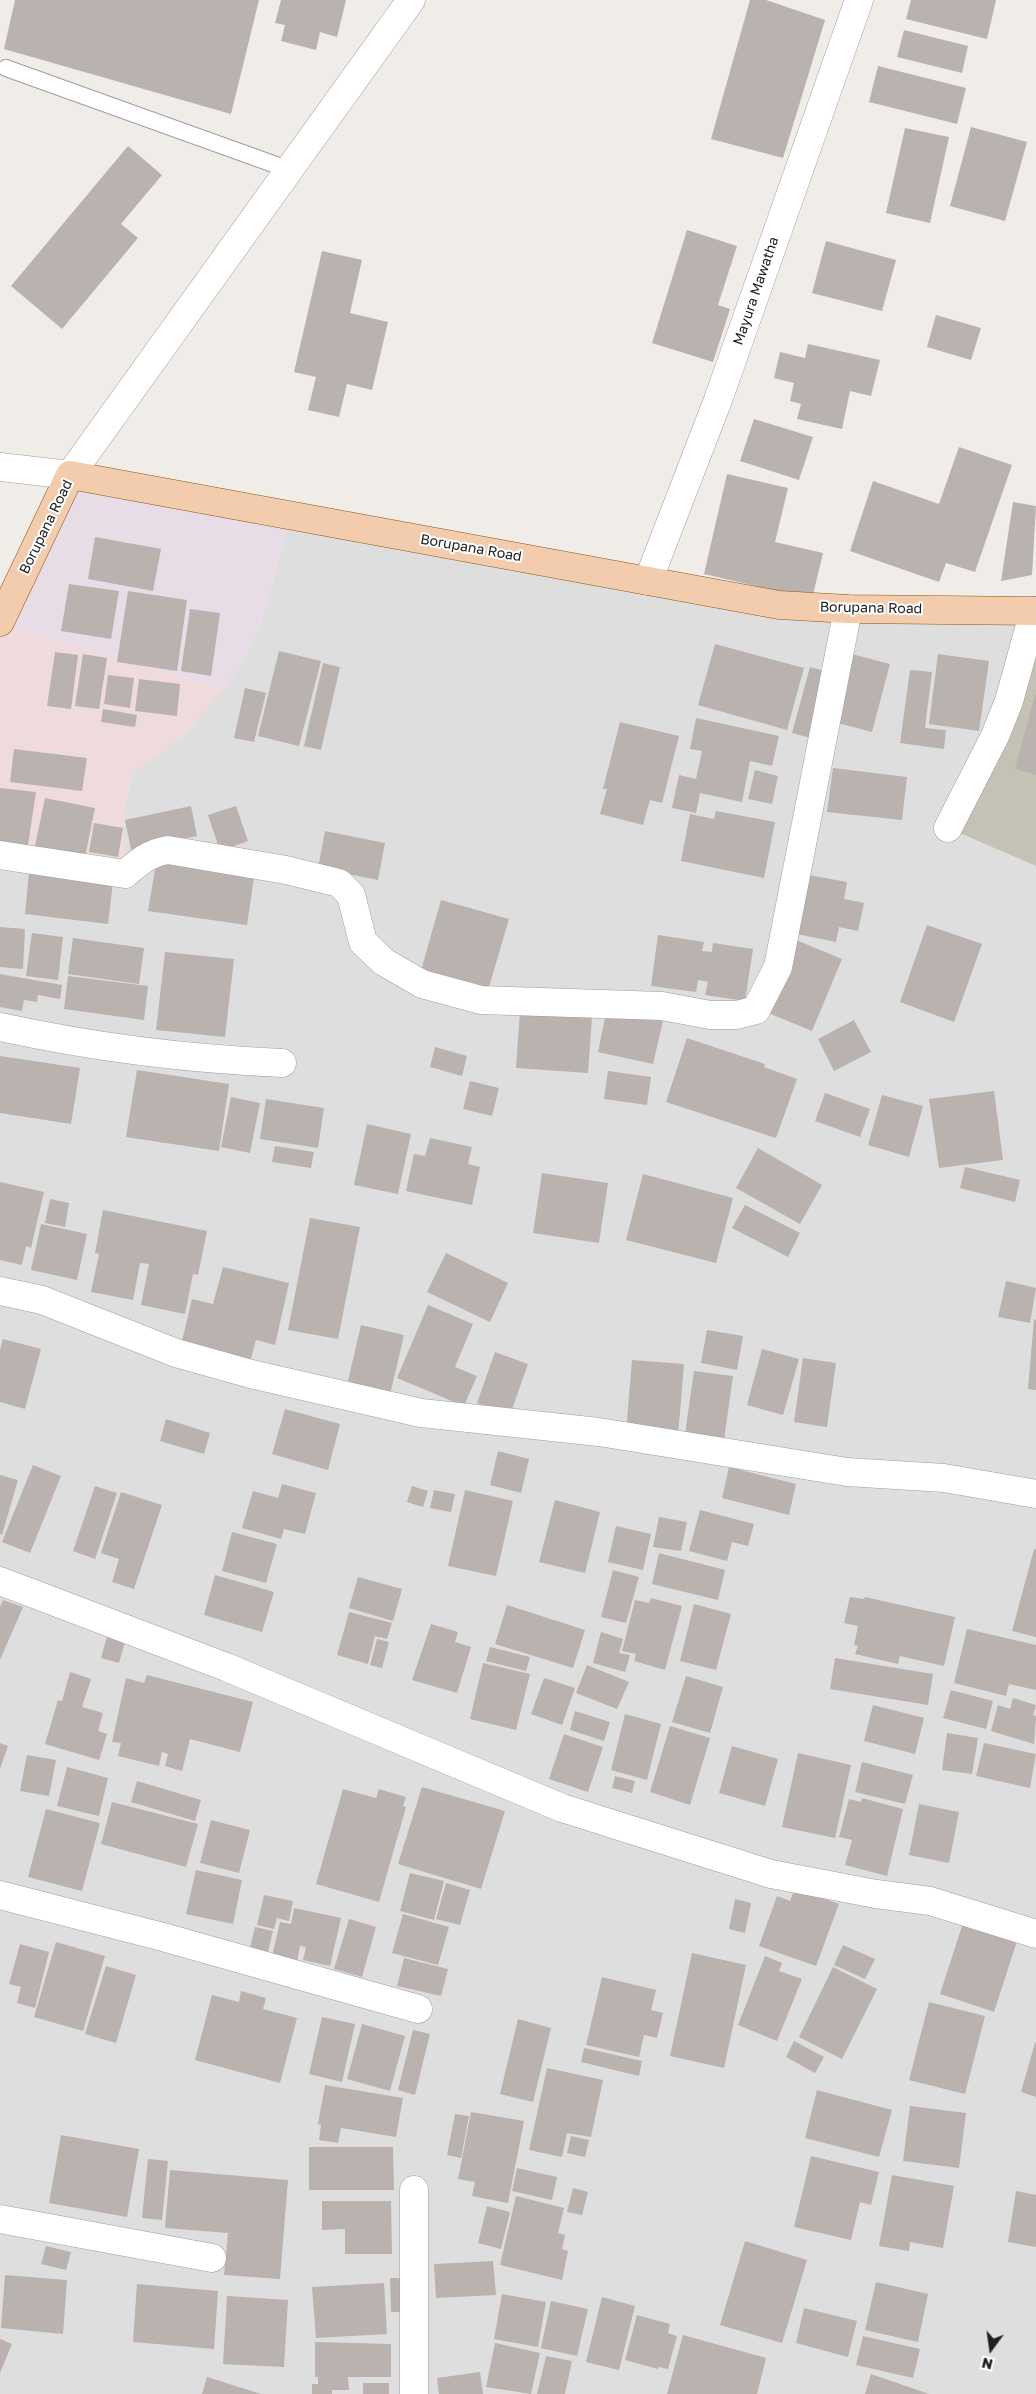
<!DOCTYPE html>
<style>
body{margin:0}
#map{position:relative;width:1036px;height:2394px;overflow:hidden;background:#f0ede9;font-family:"Golos Text",sans-serif}
canvas{display:block}
.north{position:absolute;left:966px;top:2324px;width:50px;height:50px;-webkit-text-stroke:4px #fff;paint-order:stroke;rotate:194deg;font-size:14px;font-weight:700;line-height:20px;text-align:center;color:#212121}
.north::after{content:'';display:block;margin:auto;width:18px;height:22px;background:#212121;clip-path:polygon(50% 0,100% 100%,50% 72%,0 100%)}
</style>
<div id="map">
<canvas width="1036" height="2394"></canvas>
<div class="north">N</div>
</div>
<script>
const g = document.querySelector('canvas').getContext('2d');
g.lineJoin = 'round';
function paint(path, color) {
  g.fillStyle = color;
  g.fill(path, 'evenodd');
}
function stroke(path, color, width, dash) {
  g.strokeStyle = color;
  g.lineWidth = width;
  g.lineCap = dash ? 'butt' : 'round';
  g.setLineDash(dash || []);
  g.stroke(path);
}
function write(font, color, halo, rows, align = 'center') {
  g.font = font + ' "Golos Text",sans-serif';
  g.lineWidth = 4;
  g.setLineDash([]);
  g.textBaseline = 'middle';
  g.strokeStyle = halo;
  g.fillStyle = color;
  for (const [text, x, y, turn = 0] of rows) {
    g.save();
    g.translate(x, y);
    g.rotate((+turn || 0) * Math.PI / 180);
    g.textAlign = isNaN(turn) ? turn : align;
    if (halo) g.strokeText(text, 0, 0);
    g.fillText(text, 0, 0);
    g.restore();
  }
}
paint(new Path2D(`
 M287,515L779,605L1034,611L949,828L1036,866V2394H0V855L124,874V810L133,772L186,734L243,664L261,623L284,541Z`), '#dfdede');
paint(new Path2D(`
 M0,625L224,689L186,734L133,772L124,810L125,874L0,855Z`), '#efdadc');
paint(new Path2D(`
 M70,475L287,515L284,541L261,623L243,664L224,689L0,625Z`), '#e8dce7');
paint(new Path2D(`
 M1036,611V866L948,828Z`), '#c4c2b5');
paint(new Path2D(`
 M15,0H259L231,114L4,49Z
 M281,0H346L337,37L320,32L316,50L281,41L285,25L275,23Z
 M750,0H766L825,20L783,158L711,139Z
 M911,0H996L987,39L906,19Z
 M904,30L968,46L962,73L897,57Z
 M878,66L966,88L957,124L869,102Z
 M971,127L1027,142L1005,221L950,206Z
 M905,128L949,137L930,223L886,213Z
 M128,146L162,175L121,224L138,238L62,329L11,286Z
 M687,230L737,246L718,305L730,309L713,362L652,343Z
 M826,241L896,260L882,311L812,293Z
 M322,251L362,260L350,313L388,322L372,390L347,384L339,417L308,410L316,377L294,372Z
 M936,315L981,328L971,360L927,347Z
 M808,344L880,360L871,396L850,391L842,429L797,419L801,404L790,401L794,383L774,378L780,352L805,358Z
 M754,419L813,437L799,480L740,461Z
 M959,447L1012,465L975,572L946,563L939,582L850,551L873,481L939,504Z
 M727,474L788,488L775,542L823,553L812,599L704,574Z
 M1013,502L1036,506L1032,575L1001,581Z
 M95,537L161,549L153,591L88,579Z
 M69,584L119,591L111,639L61,631Z
 M128,591L187,600L177,671L117,662Z
 M190,609L220,613L211,676L181,671Z
 M715,644L804,668L787,730L698,705Z
 M279,651L321,661L299,746L258,736Z
 M55,652L78,655L71,709L47,706Z
 M848,653L890,664L872,732L830,721Z
 M83,654L107,658L99,709L75,706Z
 M938,654L989,661L979,731L929,724Z
 M323,663L340,667L321,750L304,746Z
 M810,667L832,673L814,739L792,733Z
 M910,670L932,672L925,728L946,730L944,749L900,743Z
 M108,675L134,678L130,708L104,704Z
 M139,679L180,684L177,716L135,711Z
 M245,688L266,693L254,742L234,738Z
 M1035,694H1036V775L1015,769Z
 M103,709L137,715L135,727L101,722Z
 M696,718L779,736L772,766L750,761L742,802L700,793L696,813L672,808L679,775L696,779L702,751L690,749Z
 M620,722L679,736L662,803L650,800L643,825L600,814L607,789H603Z
 M14,749L87,758L82,791L10,782Z
 M833,768L907,777L902,820L827,812Z
 M755,770L778,776L772,804L748,799Z
 M0,788L36,792L28,845L0,841Z
 M45,798L95,808L85,857L35,846Z
 M191,806L197,836L131,850L125,820Z
 M236,806L248,841L220,851L208,815Z
 M716,811L775,822L764,878L681,861L690,814L714,819Z
 M94,823L123,828L118,857L89,852Z
 M325,831L385,843L378,880L318,868Z
 M157,857L255,871L247,925L148,911Z
 M29,872L113,882L108,924L25,914Z
 M803,874L847,882L844,899L864,903L858,931L839,927L836,942L792,933Z
 M441,900L509,919L486,997L419,978Z
 M927,925L982,944L954,1022L900,1002Z
 M0,927L25,929L23,969L0,967Z
 M32,933L63,937L58,980L26,976Z
 M658,935L704,942L702,951L712,952L713,943L753,949L745,1001L705,995L708,982L698,980L696,992L651,986Z
 M73,938L144,948L139,984L68,974Z
 M796,940L842,959L812,1031L766,1012Z
 M165,952L234,959L225,1037L156,1030Z
 M0,974L62,985L60,999L38,995L37,1002L24,1000L22,1011L0,1007Z
 M68,976L148,986L144,1020L64,1009Z
 M607,1008L663,1021L653,1064L598,1052Z
 M520,1012L592,1017L588,1073L516,1068Z
 M854,1020L871,1052L834,1071L818,1039Z
 M687,1038L765,1064L764,1067L797,1079L776,1138L666,1102Z
 M435,1047L467,1056L462,1076L430,1067Z
 M0,1056L80,1068L71,1124L0,1113Z
 M137,1070L229,1084L219,1151L126,1137Z
 M608,1071L651,1077L647,1105L604,1099Z
 M470,1081L499,1088L492,1116L463,1109Z
 M994,1091L1003,1160L939,1168L929,1099Z
 M825,1093L870,1109L860,1137L815,1121Z
 M882,1095L923,1106L909,1157L868,1145Z
 M231,1097L260,1103L250,1153L221,1147Z
 M266,1099L324,1108L318,1148L260,1139Z
 M367,1124L411,1134L398,1194L354,1185Z
 M430,1138L472,1147L468,1164L480,1167L472,1205L406,1191L414,1154L425,1156Z
 M275,1146L314,1152L311,1168L272,1162Z
 M758,1148L822,1185L800,1224L736,1188Z
 M965,1167L1020,1180L1015,1202L960,1188Z
 M542,1173L608,1183L599,1243L533,1233Z
 M643,1174L733,1198L716,1263L626,1240Z
 M0,1182L44,1192L31,1248L26,1246L22,1265L0,1260Z
 M50,1199L69,1203L65,1227L45,1223Z
 M745,1205L800,1233L788,1257L732,1228Z
 M103,1210L207,1231L198,1275L193,1274L185,1314L141,1305L149,1264L140,1263L133,1300L91,1292L99,1254L95,1253Z
 M310,1218L360,1227L338,1339L288,1330Z
 M41,1224L87,1234L77,1280L31,1270Z
 M446,1253L508,1283L490,1322L427,1292Z
 M223,1267L289,1283L275,1345L256,1340L250,1362L181,1345L192,1299L213,1304Z
 M1006,1281L1036,1288L1030,1323L998,1317Z
 M428,1305L473,1324L455,1367L477,1376L464,1406L397,1378Z
 M1034,1319L1036,1320V1390L1028,1389Z
 M361,1325L404,1335L390,1395L347,1385Z
 M707,1330L743,1336L737,1370L701,1363Z
 M3,1339L41,1349L25,1409L0,1402V1350Z
 M762,1349L799,1359L783,1415L747,1405Z
 M495,1352L528,1364L510,1415L477,1403Z
 M803,1358L836,1363L827,1427L794,1422Z
 M632,1360L684,1364L678,1436L626,1432Z
 M694,1371L733,1376L724,1440L685,1434Z
 M285,1409L340,1424L328,1470L272,1454Z
 M166,1419L210,1433L204,1454L160,1441Z
 M498,1451L529,1459L521,1493L490,1485Z
 M33,1465L61,1476L30,1553L2,1542Z
 M729,1467L796,1484L789,1515L722,1498Z
 M0,1475L18,1480L2,1535L0,1534Z
 M282,1484L316,1493L305,1534L284,1529L281,1539L242,1528L253,1491L278,1498Z
 M95,1486L117,1493L95,1559L73,1551Z
 M412,1486L428,1491L423,1507L407,1502Z
 M434,1490L455,1494L451,1512L430,1508Z
 M465,1490L513,1501L496,1576L448,1566Z
 M121,1492L162,1505L134,1589L112,1582L119,1559L101,1553Z
 M555,1500L600,1512L585,1573L539,1562Z
 M700,1510L754,1524L748,1546L732,1542L727,1561L689,1551Z
 M659,1517L687,1522L681,1551L653,1547Z
 M616,1526L651,1534L643,1570L608,1562Z
 M232,1532L277,1544L266,1583L222,1571Z
 M1034,1549H1036V1637L1012,1631Z
 M659,1553L725,1570L718,1600L652,1584Z
 M613,1570L639,1577L626,1623L601,1617Z
 M215,1575L274,1592L262,1632L204,1615Z
 M358,1577L402,1589L393,1621L349,1608Z
 M850,1597L864,1599L865,1597L955,1617L944,1666L900,1656L898,1664L855,1654L858,1646L854,1645L858,1626L844,1623Z
 M651,1598L682,1606L665,1670L634,1661L636,1654L622,1651L635,1600L649,1603Z
 M3,1600L23,1607L0,1660V1607Z
 M694,1604L731,1614L716,1670L680,1661Z
 M507,1605L585,1630L573,1668L495,1644Z
 M349,1612L392,1623L387,1639L375,1636L368,1664L337,1655Z
 M431,1624L458,1632L455,1642L471,1647L457,1693L412,1680Z
 M967,1629L1036,1645V1690L1009,1684L1006,1696L954,1683Z
 M601,1632L623,1639L619,1653L630,1655L625,1672L593,1663Z
 M108,1633L126,1638L119,1663L101,1658Z
 M377,1639L389,1642L382,1668L370,1665Z
 M490,1647L530,1657L526,1671L486,1661Z
 M835,1658L933,1674L928,1705L830,1689Z
 M483,1663L530,1674L516,1730L470,1719Z
 M587,1665L629,1682L617,1709L576,1693Z
 M70,1672L91,1679L82,1707L103,1713L98,1731L107,1734L99,1760L45,1744L58,1700L62,1701Z
 M147,1675L253,1702L240,1752L190,1739L182,1771L165,1766L168,1754L162,1752L159,1766L118,1756L121,1743L112,1742L126,1678L144,1683Z
 M686,1676L723,1687L710,1733L672,1722Z
 M544,1678L575,1688L562,1725L531,1714Z
 M951,1690L993,1701L986,1729L943,1718Z
 M1013,1698L1036,1705L1033,1715L1036,1716L1034,1744L991,1731L998,1705L1010,1709Z
 M873,1705L924,1718L915,1754L864,1741Z
 M575,1711L610,1722L604,1741L570,1730Z
 M625,1714L661,1724L647,1780L611,1770Z
 M670,1726L710,1738L690,1805L650,1792Z
 M947,1733L978,1738L972,1774L942,1770Z
 M564,1734L603,1747L588,1792L549,1779Z
 M0,1743L8,1746L0,1769Z
 M984,1743L1036,1754L1030,1788L976,1776Z
 M732,1746L778,1759L765,1806L719,1793Z
 M798,1753L851,1765L835,1838L782,1827Z
 M27,1755L56,1760L49,1796L20,1791Z
 M862,1762L913,1775L905,1804L855,1792Z
 M67,1767L108,1778L99,1816L57,1806Z
 M615,1776L635,1781L632,1793L612,1788Z
 M137,1781L201,1800L195,1821L131,1802Z
 M422,1787L505,1811L481,1889L398,1864Z
 M343,1789L376,1798L379,1789L406,1797L403,1806L406,1807L379,1902L316,1884Z
 M862,1798L903,1809L887,1876L845,1865L852,1840L839,1837L849,1799L861,1802Z
 M112,1802L198,1824L186,1867L101,1844Z
 M919,1804L959,1812L949,1863L909,1855Z
 M46,1809L100,1823L82,1891L28,1877Z
 M211,1820L250,1830L239,1873L200,1863Z
 M196,1870L242,1880L233,1924L186,1914Z
 M410,1873L444,1881L434,1920L400,1911Z
 M446,1883L470,1890L460,1925L436,1919Z
 M795,1888L839,1904L816,1966L759,1946L777,1896L790,1901Z
 M264,1895L293,1901L289,1921L277,1918L274,1929L257,1925Z
 M735,1899L751,1903L745,1933L729,1929Z
 M294,1908L341,1918L330,1966L303,1960L306,1947L300,1946L297,1962L272,1956L280,1922L291,1924Z
 M403,1914L449,1927L438,1965L392,1953Z
 M349,1919L376,1927L362,1977L334,1969Z
 M963,1923L1017,1941L994,2012L940,1994Z
 M255,1927L273,1931L268,1952L250,1948Z
 M56,1942L105,1956L83,2031L34,2017Z
 M20,1944L49,1952L35,2008L17,2003L21,1987L9,1984Z
 M843,1945L875,1959L865,1979L834,1965Z
 M692,1953L746,1965L724,2068L670,2056Z
 M765,1956L782,1963L779,1971L802,1979L777,2041L738,2025Z
 M404,1958L448,1969L441,1996L397,1986Z
 M106,1966L136,1975L116,2043L85,2034Z
 M833,1967L877,1989L842,2059L799,2037Z
 M602,1977L656,1990L651,2010L663,2013L657,2038L644,2035L639,2057L586,2045Z
 M241,1991L266,1998L263,2009L297,2018L280,2083L195,2060L212,1995L239,2002Z
 M929,2002L985,2016L965,2094L909,2080Z
 M322,2017L355,2024L342,2082L309,2074Z
 M518,2019L551,2028L533,2102L500,2094Z
 M362,2024L405,2036L390,2091L347,2079Z
 M413,2030L430,2034L415,2095L398,2090Z
 M794,2041L824,2057L815,2073L786,2057Z
 M1035,2043H1036V2097L1021,2092Z
 M584,2048L642,2061L639,2076L581,2062Z
 M547,2068L603,2080L591,2137L567,2133L562,2157L529,2150Z
 M325,2085L403,2098L396,2137L341,2128L338,2143L319,2140L321,2125L318,2124Z
 M817,2090L892,2110L879,2157L805,2138Z
 M910,2106L966,2113L959,2168L903,2161Z
 M471,2112L524,2121L508,2203L472,2196L475,2182L458,2179Z
 M455,2114L469,2116L461,2158L447,2155Z
 M61,2135L139,2149L127,2217L49,2203Z
 M571,2136L589,2140L585,2157L567,2153Z
 M309,2147H393L394,2190H309Z
 M811,2156L879,2172L871,2205L860,2202L851,2240L794,2227Z
 M148,2159L168,2161L162,2220L142,2218Z
 M517,2168L557,2177L552,2200L512,2191Z
 M170,2170L288,2180L280,2279L224,2275L228,2233L165,2228Z
 M892,2175L954,2186L943,2248L910,2242L909,2251L879,2246Z
 M573,2188L588,2192L582,2215L567,2212Z
 M1016,2191L1036,2195V2247L1008,2242Z
 M516,2196L564,2208L558,2233L565,2235L562,2249L568,2251L562,2280L500,2265Z
 M322,2201H391L392,2254H345V2229L322,2230Z
 M487,2206L510,2212L501,2249L478,2243Z
 M745,2241L807,2260L782,2343L720,2325Z
 M46,2246L71,2252L66,2270L41,2264Z
 M493,2261L496,2295L436,2298L434,2264Z
 M5,2275L67,2280L63,2334L1,2328Z
 M390,2278H408V2312H391Z
 M876,2282L928,2294L918,2342L865,2330Z
 M384,2283L387,2334L316,2338L312,2287Z
 M137,2284L218,2291L214,2349L133,2342Z
 M502,2294L546,2302L538,2347L494,2339Z
 M227,2296L288,2300L284,2367L223,2364Z
 M602,2297L635,2306L619,2370L586,2362Z
 M551,2301L588,2309L577,2356L541,2348Z
 M804,2308L857,2321L848,2357L796,2343Z
 M637,2315L670,2324L668,2333L677,2336L668,2369L658,2367V2369L625,2360Z
 M683,2335L766,2358L757,2394H667Z
 M863,2336L920,2349L913,2378L856,2365Z
 M0,2339L12,2344L0,2373Z
 M315,2342L391,2344V2377H348L349,2390H332V2394H312V2384H318V2377H315Z
 M495,2343L540,2353L531,2394L486,2387Z
 M546,2356L572,2361L565,2394H537Z
 M480,2372L483,2394H439L437,2378Z
 M871,2374L929,2394H865Z
 M207,2377L261,2394H202Z
 M363,2383H389V2394H363Z`), '#b9b2af');
const service = new Path2D(`
 M6,68L290,170`);
const minor = new Path2D(`
 M0,467L70,475L411,0
 M648,581L718,400L859,0
 M948,828L995,736L1009,701L1034,611
 M0,855L125,874C139,862 149,853 168,850L286,870L339,883L351,895L363,942L384,962L422,984L481,1000L662,1006L710,1015H737L756,1010L778,967L848,609
 M0,1027C92,1047 187,1059 282,1063
 M0,1291L42,1300L176,1353L251,1374L421,1413L599,1432L847,1472L944,1478L1036,1494
 M0,1581L226,1667L562,1808L771,1874L876,1894L930,1901L1036,1934
 M0,1895L163,1937L418,2009
 M414,2190V2394
 M0,2219L212,2258`);
const primary = new Path2D(`
 M0,622L70,475L779,605L848,609L1036,611`);
stroke(service, '#9e9e9e', 18);
stroke(minor, '#9e9e9e', 29);
stroke(primary, '#8c5712', 29);
stroke(service, '#fff', 16);
stroke(minor, '#fff', 28);
stroke(primary, '#f2ccac', 28);
write('14px', '#212121', '#fff', [
 ["Mayura Mawatha",756,291,-71],
 ["Borupana Road",46,527,-64],
 ["Borupana Road",471,548,10],
 ["Borupana Road",871,608,1]
]);
</script>
